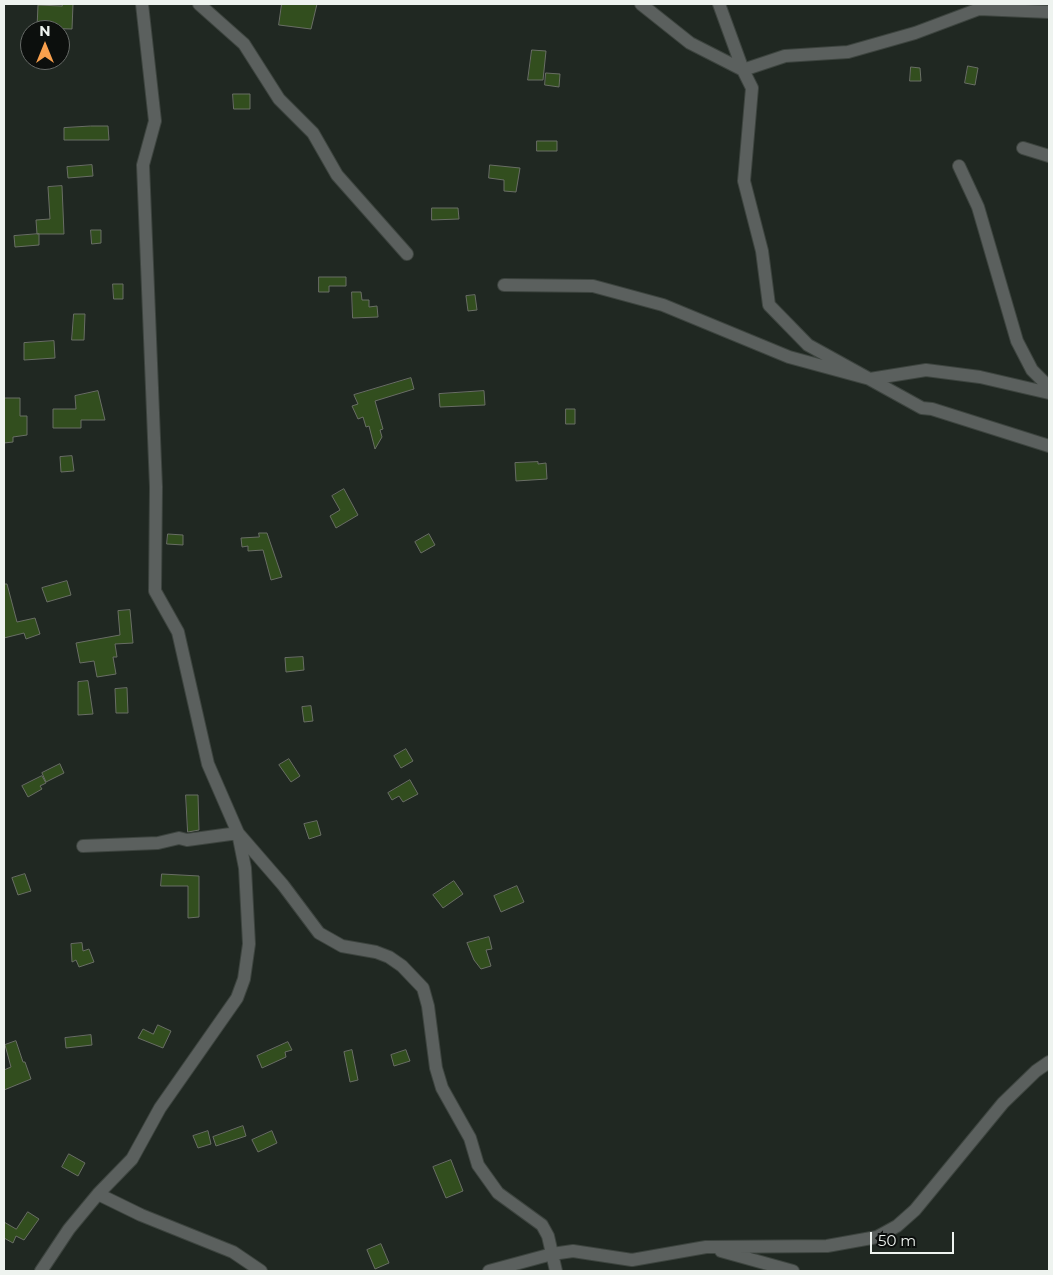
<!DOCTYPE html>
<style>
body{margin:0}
#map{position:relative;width:1053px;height:1275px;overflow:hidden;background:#202822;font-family:Montserrat,sans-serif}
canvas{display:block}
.frame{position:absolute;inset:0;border:5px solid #eef3ef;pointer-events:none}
.north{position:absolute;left:20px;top:20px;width:50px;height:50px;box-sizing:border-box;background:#0c0f0d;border:1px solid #666a67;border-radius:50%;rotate:0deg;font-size:14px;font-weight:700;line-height:20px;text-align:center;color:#eef3ef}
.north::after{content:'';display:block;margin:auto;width:18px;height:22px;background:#f9a04d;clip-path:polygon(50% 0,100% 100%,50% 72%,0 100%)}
.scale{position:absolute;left:870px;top:1232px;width:84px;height:22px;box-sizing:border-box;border:2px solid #eef3ef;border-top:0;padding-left:6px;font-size:15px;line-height:18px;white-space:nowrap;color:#eef3ef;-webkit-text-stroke:4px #0c0f0d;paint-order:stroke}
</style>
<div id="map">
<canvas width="1053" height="1275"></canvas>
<div class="frame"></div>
<div class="north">N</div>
<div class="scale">50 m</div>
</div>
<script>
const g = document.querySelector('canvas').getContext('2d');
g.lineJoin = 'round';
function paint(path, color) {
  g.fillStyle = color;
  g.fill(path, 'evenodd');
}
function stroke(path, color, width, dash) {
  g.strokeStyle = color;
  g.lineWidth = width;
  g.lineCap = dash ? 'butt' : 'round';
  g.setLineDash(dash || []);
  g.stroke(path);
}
const building = new Path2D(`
 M62,4H73L72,29L37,28L38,5L62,6Z
 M282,4H317L311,29L279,25Z
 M532,50L546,51L543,80H528Z
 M968,66L978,68L975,85L965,83Z
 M911,67L920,68L921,81H910Z
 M546,73L560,74L559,87L545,85Z
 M233,94H250V109H234Z
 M91,126H108L109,140H64V128Z
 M537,141H557V151H537Z
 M92,165L93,176L68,178L67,167Z
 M490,165L520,168L516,192L504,191V180L489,178Z
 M62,186L64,234H37L36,220L50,219L48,187Z
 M432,208H458L459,219L432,220Z
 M91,230H101V243L92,244Z
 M39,234V245L15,247L14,236Z
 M319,277H346V286H329V292H319Z
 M113,284H123V299H114Z
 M352,292H361L362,300H369V307L377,306L378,317L353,318Z
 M475,295L477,310L468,311L466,296Z
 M74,314H85L84,340H72Z
 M54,341L55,358L24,360V343Z
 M411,378L414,389L375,401L383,429L380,430L382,437L375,449L369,426L366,427L363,417L358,419L352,406L358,404L354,395Z
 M98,391L105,420H81V428H53V409H76L75,396Z
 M484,391L485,405L440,407L439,394Z
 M4,398H20V416H27V435L13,437V442L4,443Z
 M566,409H575V424H566Z
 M72,456L74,471L61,472L60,457Z
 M538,462V464L546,463L547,479L516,481L515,463Z
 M344,489L358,515L336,528L330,516L340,510L332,496Z
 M259,533H267L282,577L271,580L263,550L248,551V546L242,547L241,538L259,537Z
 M168,534L183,535V545L167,544Z
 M429,534L435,545L421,553L415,542Z
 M67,581L71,595L47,602L42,588Z
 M4,584H7L17,622L35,618L40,634L26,639L24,633L4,638Z
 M130,610L133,643L115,644L117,657H113L116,674L97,677L94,661L80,663L76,643L120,635L118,611Z
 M303,657L304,670L286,672L285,658Z
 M88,681L93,714L78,715V682Z
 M127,688L128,713H116L115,689Z
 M311,706L313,721L304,722L302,707Z
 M406,749L413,761L401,768L394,756Z
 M289,759L300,776L291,782L279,765Z
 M60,764L64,773L46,782L42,773Z
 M42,776L46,783L40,786L42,789L28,797L22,786Z
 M410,780L418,794L403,802L399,796L392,800L388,793Z
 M186,795H198L199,830L188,832Z
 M317,821L321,835L309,839L304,824Z
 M25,874L31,891L18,895L12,878Z
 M162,874L199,876V917L188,918V886H161Z
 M454,881L463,894L443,908L433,895Z
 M517,886L524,902L501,912L494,896Z
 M489,937L492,949L486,950L491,966L481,969L474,960L467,943Z
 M82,943L83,951L89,949L94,962L79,967L76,960L72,962L71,944Z
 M158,1025L171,1031L163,1048L138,1038L143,1029L153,1034Z
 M91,1035L92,1045L66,1048L65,1038Z
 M16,1041L23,1062H25L31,1079L4,1090V1070L11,1067L5,1045Z
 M288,1042L292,1050L285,1052L286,1057L262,1068L257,1056Z
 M352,1050L358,1080L350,1082L344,1052Z
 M406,1050L410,1061L394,1066L391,1055Z
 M243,1126L246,1136L216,1146L213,1137Z
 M208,1131L211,1144L198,1148L193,1136Z
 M272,1131L277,1143L258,1152L252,1140Z
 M69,1154L85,1163L78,1176L62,1167Z
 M451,1160L463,1191L446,1198L433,1167Z
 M28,1212L39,1219L24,1240L16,1236L13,1243L4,1238V1222L16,1229Z
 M381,1244L389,1263L375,1269L367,1250Z`);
paint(building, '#324e1e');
stroke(building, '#696e65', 1);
const minor = new Path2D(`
 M199,4L244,44L279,99L313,133L337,175L407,254
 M641,4L690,43L743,70L752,88L744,181L762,251L769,305L808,345L922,408L932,409L1049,446
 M719,4L743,70L785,56L848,52L915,33L979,9L1049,12
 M1023,148L1049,156
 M959,166L978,207L1017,341L1032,370L1049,387
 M504,285L593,286L663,305L789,357L870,379L926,370L980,377L1049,393
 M83,846L158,843L179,838L187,840L238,833L283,885L319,933L342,946L376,952L389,957L402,966L423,988L428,1006L436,1068L442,1088L470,1138L478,1165L498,1193L542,1225L548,1236L556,1271
 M98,1194L141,1215L233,1252L261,1271
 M721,1251L793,1271
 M41,1271L69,1229L98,1194L132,1159L160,1108L237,998L244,979L249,944L245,868L238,833L208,764L178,632L155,591L156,487L143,165L155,121L142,4
 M489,1271L552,1254L573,1251L632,1260L706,1247L827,1246L877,1237L897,1226L915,1210L1003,1103L1036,1071L1049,1062`);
stroke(minor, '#3d443f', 14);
stroke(minor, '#5b605e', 12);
</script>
